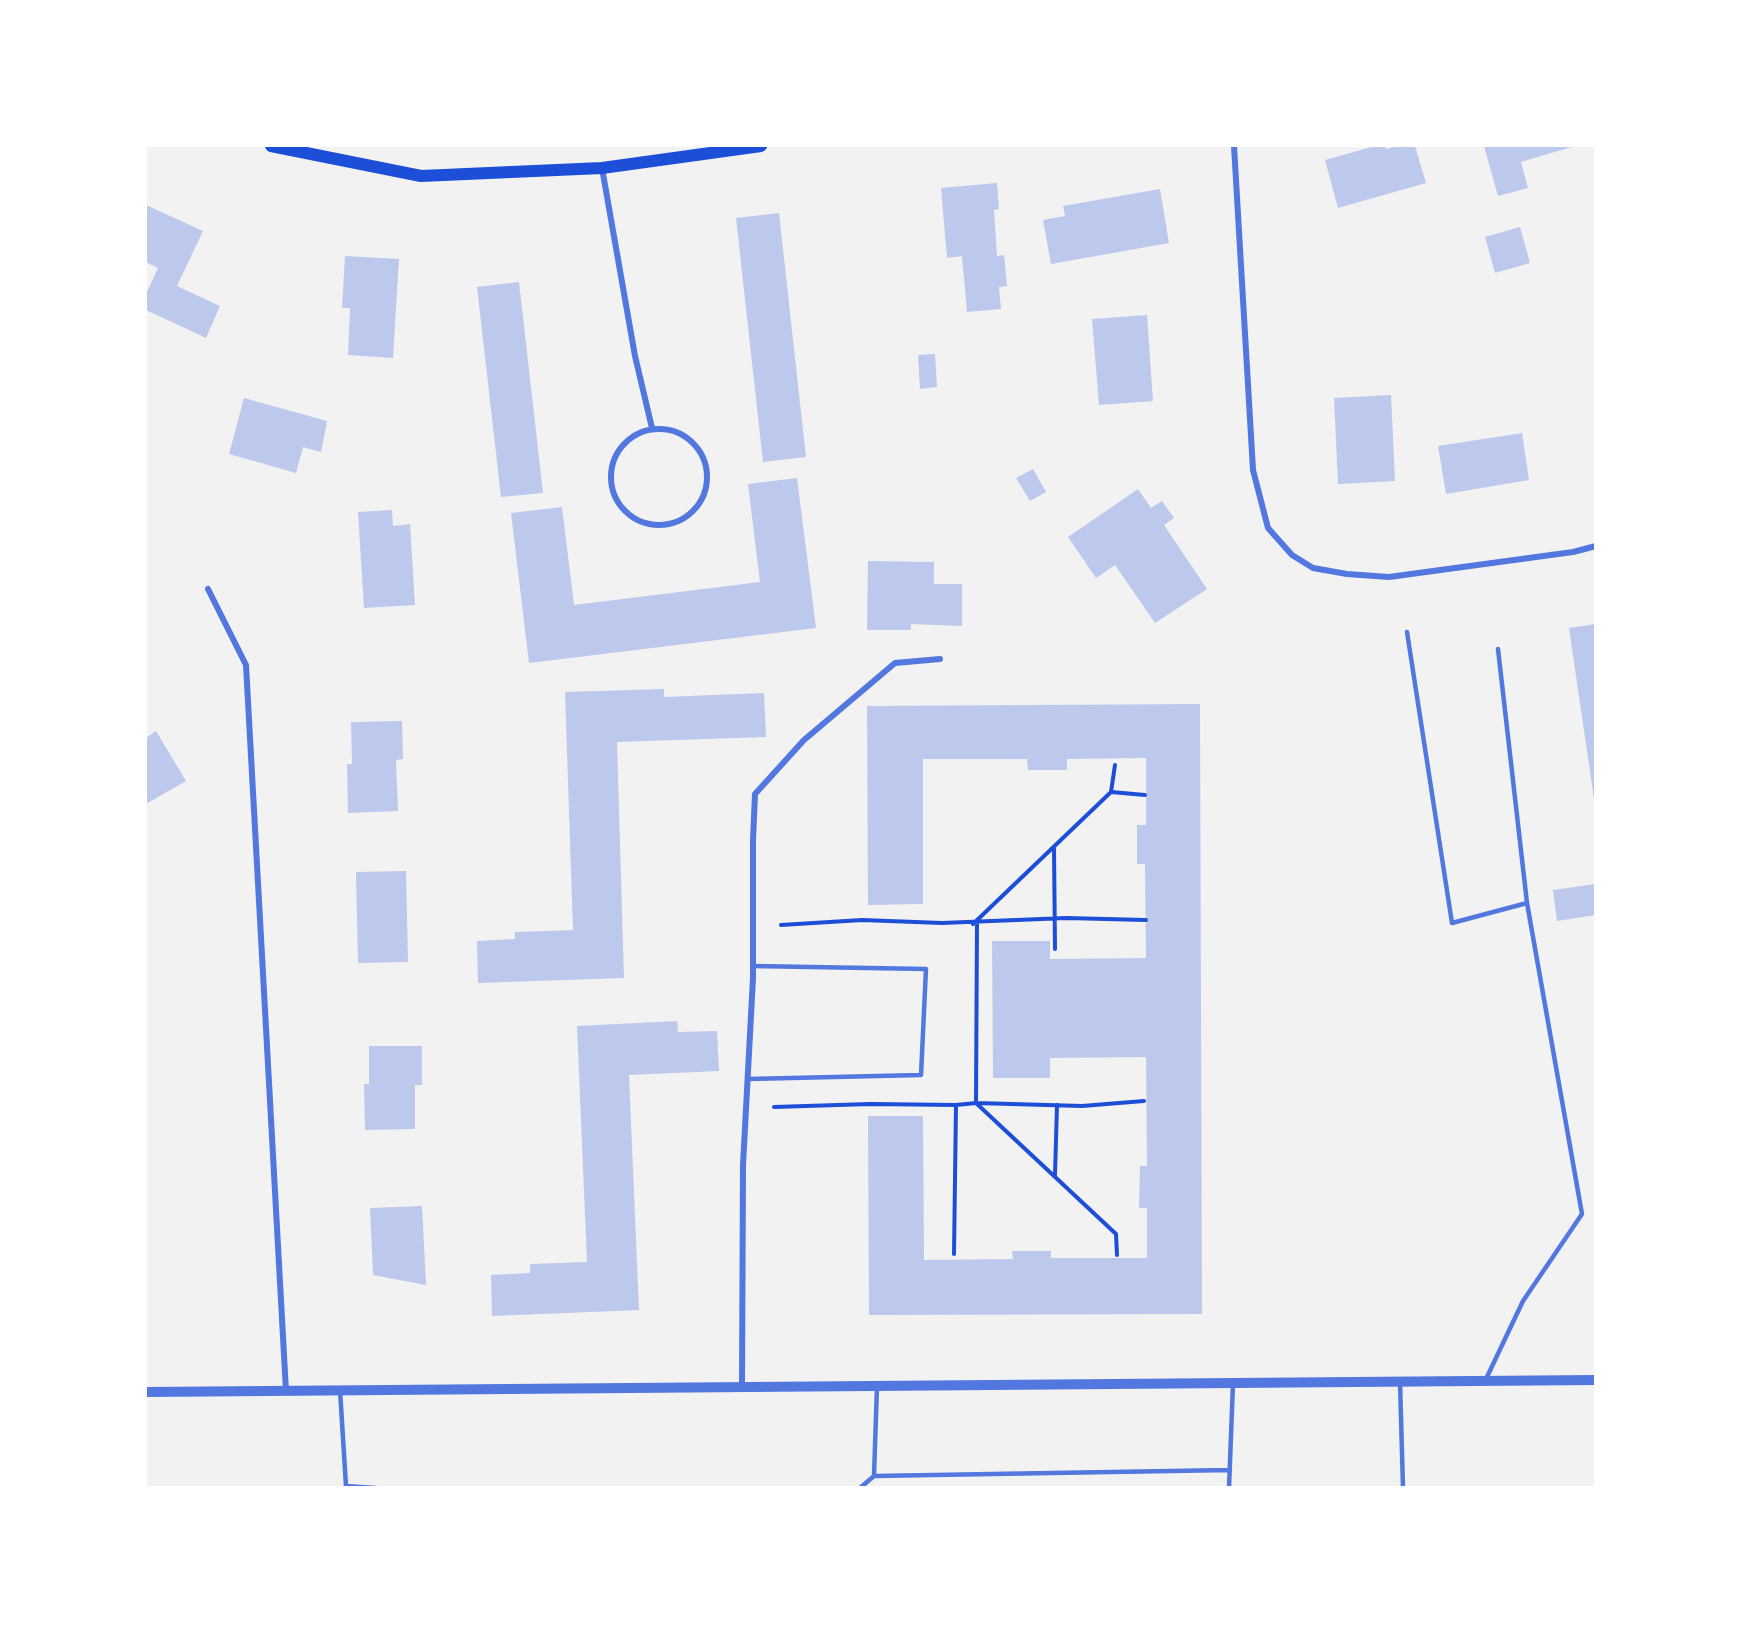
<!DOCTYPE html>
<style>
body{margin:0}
#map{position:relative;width:1741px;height:1633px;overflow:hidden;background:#f2f2f2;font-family:Overpass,sans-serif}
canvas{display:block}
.frame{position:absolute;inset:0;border:147px solid #fff;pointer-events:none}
</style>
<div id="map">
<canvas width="1741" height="1633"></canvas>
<div class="frame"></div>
</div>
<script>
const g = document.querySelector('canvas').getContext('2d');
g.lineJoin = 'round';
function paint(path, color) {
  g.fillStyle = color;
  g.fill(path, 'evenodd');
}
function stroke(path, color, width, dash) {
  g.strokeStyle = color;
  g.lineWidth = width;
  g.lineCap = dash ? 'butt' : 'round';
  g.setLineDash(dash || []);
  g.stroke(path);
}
paint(new Path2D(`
 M1375,146H1385L1386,149L1397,146H1415L1426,183L1338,208L1325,160Z
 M1484,146H1575L1521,162L1528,188L1498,196Z
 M997,183L999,209L994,210L997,256L1004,255L1007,286L999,287L1001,309L967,312L962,256L947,258L941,188Z
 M1160,189L1169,243L1051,264L1043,220L1065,216L1063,206Z
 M146,205L203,231L177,286L220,306L206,338L146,310V294L158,268L146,262Z
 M779,213L806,457L763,462L736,218Z
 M1520,227L1530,263L1495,273L1485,237Z
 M345,256L399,259L393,358L348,355L350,308H342Z
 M519,282L543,493L501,497L477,287Z
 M1147,315L1153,401L1099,405L1092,319Z
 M935,354L937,387L920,389L918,355Z
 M1391,395L1395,481L1338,484L1334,398Z
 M244,398L327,421L321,452L303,447L296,473L229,454Z
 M1522,433L1529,480L1446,494L1438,446Z
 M1033,469L1046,492L1030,501L1016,478Z
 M797,478L816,628L529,663L511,513L562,507L574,605L760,582L748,484Z
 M1138,489L1151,508L1162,501L1174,518L1164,525L1207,589L1155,623L1115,565L1096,578L1068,537Z
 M392,510L393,526L410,524L415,605L364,608L358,512Z
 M868,561L934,562V584H962V626L911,624V630H867Z
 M1596,624V799H1594L1569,628Z
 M664,689V697L764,693L766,737L617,742L624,978L478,983L477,941L515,939V932L573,930L565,692Z
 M1200,704L1202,1314L869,1315L868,1116H923L924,1260L1013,1259L1012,1251H1051V1258H1147V1208H1139L1140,1166H1147L1146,1057L1050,1058V1078H993L992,941H1050V959L1146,958L1145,864H1137V825H1146V758L1067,759V770H1028L1027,759H923V904L868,905L867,706Z
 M402,721L403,759L396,760L398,811L348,813L347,764H352L351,722Z
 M156,731L186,781L146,804V738Z
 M406,871L408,962L358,963L356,872Z
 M1596,884V915L1557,921L1553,890Z
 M677,1021L678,1032L717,1031L719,1071L629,1075L639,1310L492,1316L491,1275L530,1273V1264L587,1262L577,1026Z
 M369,1046H422V1085H415V1129L365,1130L364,1084H369Z
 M422,1206L426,1285L373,1275L370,1208Z`), '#bdc9ec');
stroke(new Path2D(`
 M1111,792L1115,765
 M1054,848L1055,949
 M977,921L976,1103L1116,1234L1117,1255
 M973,924L1111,792L1145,795
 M781,925L862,920L942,923L1066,918L1146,920
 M774,1107L870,1104L956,1105L976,1103L1082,1106L1144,1101
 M1055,1175L1057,1105
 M954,1254L956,1105`), '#1d4ed8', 4);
stroke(new Path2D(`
 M1407,632L1452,923L1527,903L1582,1214L1523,1301L1486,1379
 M1498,649L1527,903
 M748,1079L921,1075L926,969L753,966
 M1400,1382L1403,1488
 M877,1386L874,1476L1230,1470
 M340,1390L346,1486L376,1488
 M860,1488L874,1476
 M1229,1488L1233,1383`), '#5277de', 4.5);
stroke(new Path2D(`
 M1234,146L1253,470L1268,528L1292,555L1313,568L1347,574L1389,577L1573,552L1596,546
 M602,168L635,356L652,428
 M611 477a48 48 0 1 1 96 0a48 48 0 1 1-96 0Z
 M208,589L246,665L286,1391
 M742,1387L743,1165L753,978V840L755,794L804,740L895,663L940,659`), '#5277de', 6);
stroke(new Path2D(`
 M146,1392L1596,1380`), '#5277de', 10);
stroke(new Path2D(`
 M271,146L421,176L602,168L761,146`), '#1d4ed8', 12);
</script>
